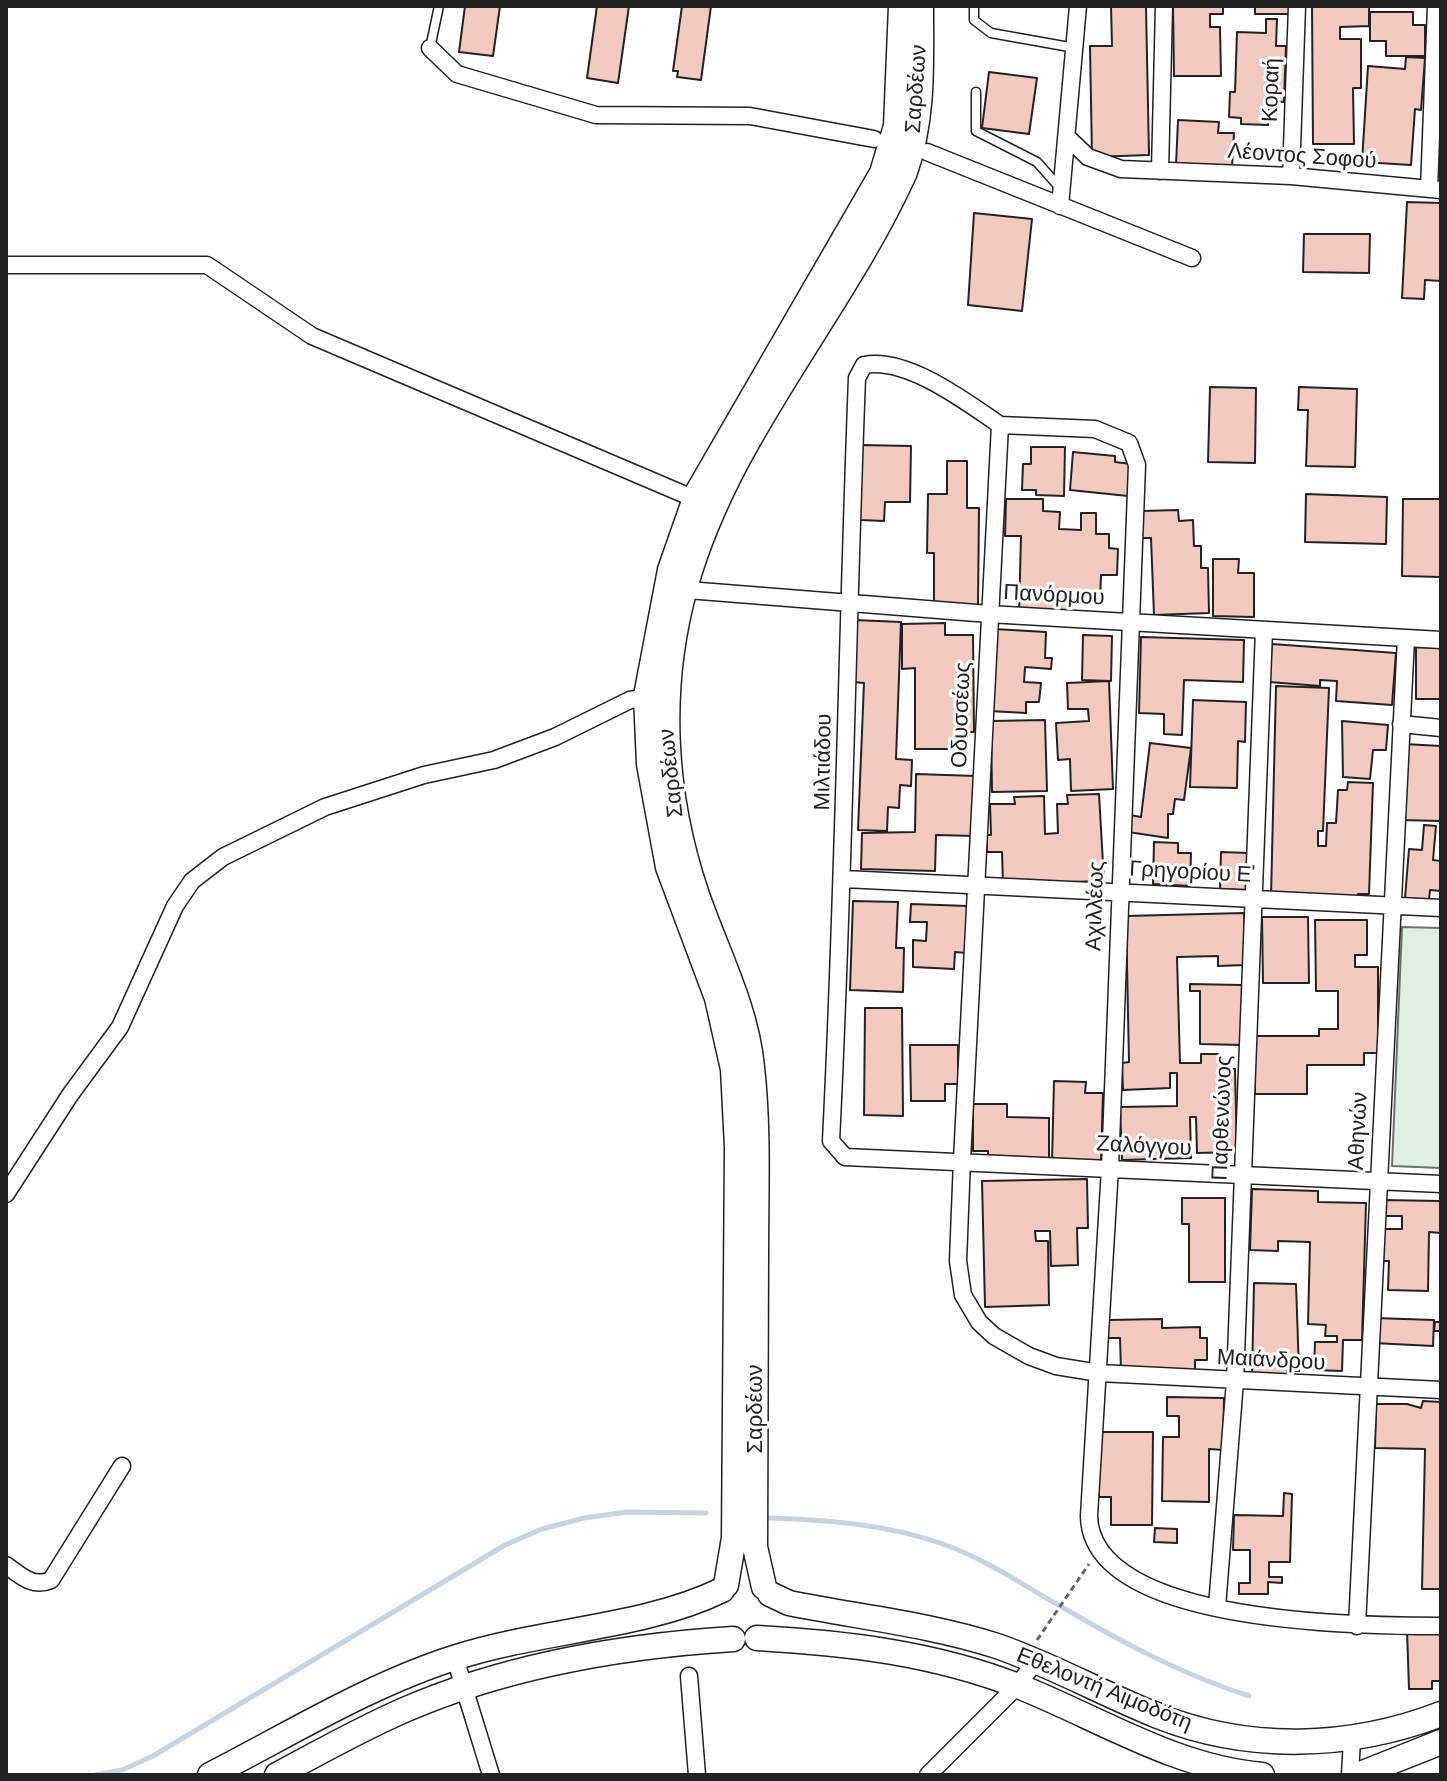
<!DOCTYPE html>
<meta charset="utf-8">
<style>
body{margin:0}
#map{position:relative;width:1447px;height:1781px;overflow:hidden;background:#fff;font-family:"DM Sans",sans-serif}
canvas{display:block}
.frame{position:absolute;inset:0;border:8px solid #222;pointer-events:none}
</style>
<div id="map">
<canvas width="1447" height="1781"></canvas>
<div class="frame"></div>
</div>
<script>
const g = document.querySelector('canvas').getContext('2d');
g.lineJoin = 'round';
function paint(path, color) {
  g.fillStyle = color;
  g.fill(path, 'evenodd');
}
function stroke(path, color, width, dash) {
  g.strokeStyle = color;
  g.lineWidth = width;
  g.lineCap = dash ? 'butt' : 'round';
  g.setLineDash(dash || []);
  g.stroke(path);
}
function write(font, color, halo, rows, align = 'center') {
  g.font = font + ' "DM Sans",sans-serif';
  g.lineWidth = 6;
  g.setLineDash([]);
  g.textBaseline = 'middle';
  g.strokeStyle = halo;
  g.fillStyle = color;
  for (const [text, x, y, turn = 0] of rows) {
    g.save();
    g.translate(x, y);
    g.rotate((+turn || 0) * Math.PI / 180);
    g.textAlign = isNaN(turn) ? turn : align;
    if (halo) g.strokeText(text, 0, 0);
    g.fillText(text, 0, 0);
    g.restore();
  }
}
const green = new Path2D(`
 M1402,927L1441,928V1168L1392,1166Z`);
paint(green, '#e0efe3');
stroke(green, '#6f6f6f', 2);
stroke(new Path2D(`
 M769,1518C828,1520 886,1524 943,1544C988,1560 1026,1587 1067,1610C1125,1644 1184,1675 1249,1696
 M95,1775L122,1770L153,1756L505,1545L542,1529L584,1518L627,1512L706,1513`), '#c7d3dd', 5);
const building = new Path2D(`
 M465,6H500L493,56L459,52Z
 M597,6H629L618,83L587,78Z
 M682,6H711L701,80L677,77L678,71H673Z
 M1111,6H1155L1146,7L1149,155L1092,157L1090,46H1112Z
 M1173,6H1223V14H1210V27H1220L1221,76H1174Z
 M1255,6H1291V14H1255Z
 M1312,6H1369V26L1340,27V39H1361V88H1353L1354,144H1313Z
 M1370,12H1413V25H1425V56H1386V41H1370Z
 M1266,19H1277L1276,46H1286L1284,102L1269,101L1268,125L1241,124V118L1229,117L1230,92H1235L1237,32L1266,33Z
 M1406,57L1425,58L1421,110L1415,109L1411,165L1362,162L1368,66L1405,69Z
 M989,72L1037,78L1029,134L982,128Z
 M1178,120L1219,122L1218,133H1234L1232,167L1176,165Z
 M1440,134H1441V177H1437Z
 M1407,202L1441,203V281L1425,280L1424,299L1402,298Z
 M974,213L1032,219L1022,311L968,305Z
 M1304,234H1370L1369,273L1303,272Z
 M1210,387L1256,388L1255,463L1208,462Z
 M1299,387L1357,389L1355,467L1306,466L1308,410H1298Z
 M861,445L911,446L910,502H885L884,521L860,520Z
 M1031,447H1065L1064,496L1036,495V490H1022L1023,464H1031Z
 M1073,452L1115,456V462L1131,464L1128,496L1070,490Z
 M947,461H967V508H979L978,605H934V553H927L928,494H947Z
 M1306,494L1387,497L1386,544L1305,542Z
 M1006,499H1043V511L1060,512L1059,529L1081,530V513H1096V534H1109V548L1118,549L1117,575H1101L1100,600L1070,599V616L1019,615L1021,536H1005Z
 M1403,499H1441V577L1402,576Z
 M1178,510L1179,521L1193,520L1194,546H1201V568H1208L1209,613L1154,615L1151,538H1141V511Z
 M1213,559H1239L1238,573H1254V617L1213,616Z
 M855,620L901,622L896,759L912,760L911,786L900,785L899,808L888,807L887,831L858,830L864,683L852,682Z
 M945,623V635H973L974,732H963V749H915V668L902,669V624Z
 M994,629L1046,632L1045,658H1052L1051,669L1025,667L1024,682L1041,683L1039,702H1026V713L989,711Z
 M1083,635L1112,636L1111,681L1082,680Z
 M1141,637L1244,640L1243,682L1184,680L1182,735L1164,734V714L1139,713Z
 M1272,644L1396,653L1392,705L1336,701L1337,681L1320,680V686L1269,682Z
 M1416,647L1441,648V699H1416Z
 M1109,681L1113,789L1071,791L1070,759L1058,760L1056,723L1089,721L1088,709H1068L1067,683Z
 M1276,686L1329,688L1323,831H1318V846H1326L1327,823H1336L1338,790H1347L1348,782L1373,783L1369,894H1358V900L1271,897Z
 M1193,700L1246,702L1245,742L1238,741L1237,788L1190,787Z
 M1045,720L1047,791L992,792L991,721Z
 M1342,721L1388,725L1386,750H1373L1370,779L1343,777Z
 M1150,743L1191,748L1184,800L1175,799L1173,814H1168V838L1128,832L1130,815L1141,817Z
 M1404,744L1441,746V821L1400,820Z
 M916,774L976,776L975,836L936,835L935,871L861,869L862,833L915,832Z
 M1099,794L1104,881L1003,884L1002,852H987V835H991L990,804H1015L1014,797L1044,796L1045,834L1058,833L1057,804H1068L1067,795Z
 M1424,825L1436,826L1433,860L1441,861V891L1430,890L1429,900L1405,898L1409,849L1422,850Z
 M1154,842L1178,843V853H1191L1190,886L1153,884Z
 M1221,852L1248,853L1246,890L1220,889Z
 M853,901L898,902L896,948H904L903,992L850,990Z
 M911,904L968,906L966,953L955,952L954,969L913,967V940L926,941L927,922H910Z
 M1244,913L1245,965L1218,966V956L1177,957L1180,1063H1201V1054H1221V1069H1235L1237,1152L1197,1153L1196,1117H1190L1191,1158L1122,1160L1120,1107L1177,1106V1073H1170V1088L1123,1090L1122,1063L1129,1062L1126,916Z
 M1262,917H1308L1309,983H1263Z
 M1315,920H1367V955H1355V967H1378V1053H1364V1065H1307V1094H1255V1036H1319V1029H1338V991H1316Z
 M1190,984L1242,985V1045L1200,1044V991H1190Z
 M865,1008H902L903,1116L864,1115Z
 M910,1045H958V1084H945V1101H911Z
 M1054,1081L1086,1082L1085,1093H1103L1101,1163L1052,1162Z
 M973,1104H1007V1117L1049,1118V1160H988V1151H973Z
 M1087,1179L1088,1228H1077L1078,1265L1051,1266L1050,1231H1035L1036,1241H1048L1049,1305L985,1307L982,1181Z
 M1252,1189L1318,1191V1202L1366,1203L1362,1340H1343L1342,1371L1314,1370L1315,1342H1337V1336H1325L1326,1325L1308,1324L1310,1242L1278,1241V1251L1250,1250Z
 M1182,1198H1225V1282H1189V1224H1182Z
 M1382,1200L1441,1201V1233L1429,1232L1428,1291L1388,1290L1389,1261H1383V1229H1402V1216H1382Z
 M1254,1283L1296,1284L1299,1371H1287V1378L1252,1377Z
 M1441,1294V1331H1434L1435,1322H1440Z
 M1375,1318L1434,1320L1433,1346L1373,1343Z
 M1162,1319V1328L1200,1327V1338H1207V1360H1195V1372L1121,1371L1120,1338H1108V1320Z
 M1167,1397L1224,1398L1223,1450L1209,1449V1502L1162,1501L1163,1437H1179V1416H1167Z
 M1423,1401L1441,1402V1589H1422L1425,1449L1375,1448L1376,1404H1407L1421,1408Z
 M1099,1432H1153L1152,1525H1111V1497H1099Z
 M1284,1493L1292,1494L1290,1562H1269V1577H1282V1583L1268,1582V1594H1239V1583H1250V1550H1233L1234,1515L1283,1516Z
 M1155,1528L1177,1529V1543L1154,1542Z
 M1441,1629V1681H1432V1689H1409L1407,1630Z`);
paint(building, '#f3c9c0');
stroke(building, '#222', 2);
const lane = new Path2D(`
 M974,6V20L991,33L1075,48
 M430,48L439,6
 M976,92V131L1037,162L1061,189`);
const street = new Path2D(`
 M430,48L457,74L596,115L750,116L874,139
 M1068,138L1088,157L1121,169L1291,176L1441,190
 M927,152L1192,258
 M1160,171L1164,6
 M1291,176L1297,6
 M1429,189L1436,6
 M1060,206L1078,6
 M6,265H207L312,336L695,499
 M1000,425L1095,429L1129,443L1137,465L1110,1168L1089,1516C1091,1625 1364,1626 1441,1626
 M1000,425C965,401 907,357 864,365L857,378C847,632 844,886 831,1141L845,1157L1441,1184
 M1000,425L962,1160L958,1261L963,1295L979,1322L994,1336L1029,1356L1056,1366L1099,1373L1441,1390
 M675,589L989,614L1441,640
 M1401,724L1441,728
 M844,879L1441,908
 M6,1194L70,1095L120,1027L175,906L192,881L223,857L325,807L424,775L494,760L555,737L630,700L656,696
 M6,1565C21,1576 33,1588 51,1580L122,1466
 M1217,1607L1235,1381L1264,630
 M1357,1626L1406,638
 M455,1658L491,1775
 M689,1676L697,1775
 M928,1775L1017,1686L1036,1661
 M1350,1775L1352,1739`);
const secondary = new Path2D(`
 M726,1585L734,1538L737,1147L733,1069L717,998L668,867L649,764L646,696L670,570L697,493L882,173L896,126L901,6
 M764,1587L755,1547C755,1450 756,1353 756,1256C756,1193 759,1130 752,1067C746,1006 717,953 697,895C663,795 657,690 685,588C727,435 841,314 905,172C924,117 921,63 921,6
 M770,1594L789,1603C858,1617 929,1624 997,1646C1052,1665 1103,1694 1158,1716C1249,1752 1350,1749 1441,1714
 M757,1638C846,1643 933,1653 1018,1686C1099,1718 1173,1767 1262,1775
 M210,1775C290,1734 371,1684 457,1657C541,1630 644,1628 722,1590
 M277,1775C318,1753 359,1730 402,1711C505,1666 621,1646 733,1639
 M1358,1775L1441,1742`);
stroke(lane, '#222', 11);
stroke(street, '#222', 19);
stroke(secondary, '#222', 27);
stroke(new Path2D(`
 M1037,1640L1089,1564`), '#646464', 3, [6, 4]);
stroke(lane, '#fff', 8);
stroke(street, '#fff', 16);
stroke(secondary, '#fff', 24);
write('22px', '#222', '#fff', [
 ["Σαρδέων",917,89,-86],
 ["Κοραή",1272,90,-88],
 ["Λέοντος Σοφού",1302,157,4],
 ["Πανόρμου",1054,596,3],
 ["Οδυσσέως",962,715,-88],
 ["Μιλτιάδου",824,762,-89],
 ["Σαρδέων",672,773,-96],
 ["Γρηγορίου Ε'",1192,873,3],
 ["Αχιλλέως",1096,906,-88],
 ["Παρθενώνος",1223,1118,-88],
 ["Αθηνών",1359,1131,-87],
 ["Ζαλόγγου",1144,1147,3],
 ["Μαιάνδρου",1271,1361,3],
 ["Σαρδέων",756,1409,-90],
 ["Εθελοντή Αιμοδότη",1104,1690,22]
]);
</script>
